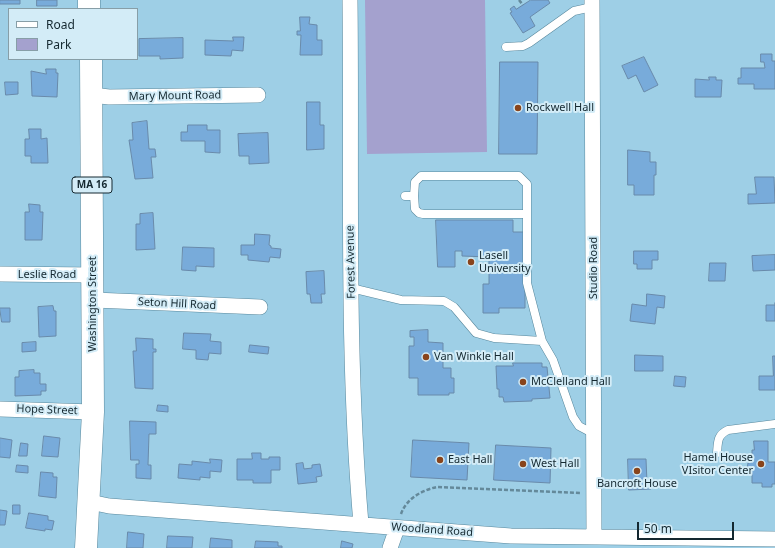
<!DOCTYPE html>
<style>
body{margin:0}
#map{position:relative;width:775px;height:548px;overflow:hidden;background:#9ecfe6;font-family:"Noto Sans",sans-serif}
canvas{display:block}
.legend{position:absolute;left:8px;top:8px;width:130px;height:52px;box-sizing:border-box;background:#d3ecf7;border:1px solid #879ea7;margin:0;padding:5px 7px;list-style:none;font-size:12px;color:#142830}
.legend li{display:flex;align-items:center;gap:8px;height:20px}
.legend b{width:20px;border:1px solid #879ea7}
.scale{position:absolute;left:637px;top:522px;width:97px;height:18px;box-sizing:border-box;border:2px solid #142830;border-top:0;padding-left:5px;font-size:12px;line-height:14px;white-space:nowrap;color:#142830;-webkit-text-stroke:3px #d3ecf7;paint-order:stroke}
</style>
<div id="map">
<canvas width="775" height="548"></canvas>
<ul class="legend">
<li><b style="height:5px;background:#fff"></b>Road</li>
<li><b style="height:11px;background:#a4a1ce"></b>Park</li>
</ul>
<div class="scale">50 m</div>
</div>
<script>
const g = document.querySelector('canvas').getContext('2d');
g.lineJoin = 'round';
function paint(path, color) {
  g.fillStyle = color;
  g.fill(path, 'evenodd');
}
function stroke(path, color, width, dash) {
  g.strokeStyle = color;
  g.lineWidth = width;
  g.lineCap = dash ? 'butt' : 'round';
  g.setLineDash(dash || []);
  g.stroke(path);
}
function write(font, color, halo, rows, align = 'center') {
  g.font = font + ' "Noto Sans",sans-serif';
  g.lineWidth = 4;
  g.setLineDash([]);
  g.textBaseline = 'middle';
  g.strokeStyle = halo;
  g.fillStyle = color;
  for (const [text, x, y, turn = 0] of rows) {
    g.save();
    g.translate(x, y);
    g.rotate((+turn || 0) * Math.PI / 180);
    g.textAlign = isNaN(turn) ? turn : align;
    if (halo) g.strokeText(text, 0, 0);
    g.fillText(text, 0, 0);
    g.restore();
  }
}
paint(new Path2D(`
 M365,0H485L487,152L367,154Z`), '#a4a1ce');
const building = new Path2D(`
 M0,0H20V4H0Z
 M37,0H57V6H37Z
 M531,0H548L550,3L530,17L535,26L523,33L510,13L512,12L510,9L514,6L516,9Z
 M300,17H310L309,24L317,25V40H322V55H300L301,35H297V31H300Z
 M233,37H244L243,51L232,50L231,56L205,55V40L233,41Z
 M183,38V58L160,59V56H139V39Z
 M761,54H772V61H775V89H754V84H738V78H741V68H765L764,62H761Z
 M644,57L658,85L644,92L636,75L628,79L622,66Z
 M500,62H538L537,154H499Z
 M46,69H56V73H58L57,97L32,96L31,71L46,74Z
 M709,77H716V80H722L721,97H695V79L709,80Z
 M5,82H18V94L6,95Z
 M307,102H320V125H324V149L307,150Z
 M147,121L149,149H155L156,157H151L153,178L135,179L129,140H133L132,123Z
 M188,125H207V130H220V153L205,152V141H181V132H187Z
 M29,129H41V139L47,138L48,163H31V156H25V139H29Z
 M268,133L269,163L249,164V156H239L238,134Z
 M628,150L650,152V162H656V175H654V195H634V185H628Z
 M755,177H774L775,203L748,204V194H756Z
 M29,204L40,205V212H43L42,240H25V212H29Z
 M153,213L155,249L136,250V224H140V214Z
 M436,220H513V232H525V308H499V313H483V284H489V257L462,256V251H455V267H438Z
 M255,234L270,235L269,245L271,246V248L281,249L280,258L270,257L269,262L248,260V255H241V245H254Z
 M183,247L214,248V267L196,266V271L182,270Z
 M634,251H658V260H652V269H637V264H634Z
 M775,255V270L753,271L752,256Z
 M710,263H726L725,281H709Z
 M324,271L325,294H321L322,303H311L310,294H307L306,272Z
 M647,294L665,296L664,308L657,307L655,324L630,321L632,304L646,306Z
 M775,303V321H766V305H775Z
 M53,306L54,311H56V336L39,337L38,307Z
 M0,308H10V322H2Z
 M428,330V342L443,343V368H451V378H454V393H449V395H418V378H409V346H414V337H410V331Z
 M184,333L211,334L210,341L221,342V354L209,353L208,360L196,359V350L183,349Z
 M136,338L153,339V349H156V352H153V389L135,388L133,351H136Z
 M36,342V351L22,352V343Z
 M250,345L269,347L268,354L249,352Z
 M635,355L663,356V371H635Z
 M773,356H775V390H759V376H773Z
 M513,363H542V367H547L550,398L532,399V401L504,402L503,397H499V389H497L496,366H513Z
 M34,370V373H40V384H46V391H41V395L15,396V377H19V371Z
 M675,376L686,377L685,387L674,386Z
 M158,405L168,406V412L157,411Z
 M130,421L156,422V434H149L148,465H151V479L136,478V464H139V460H131Z
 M44,436L60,438L58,457L42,456Z
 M0,438L12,440L10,458L0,457Z
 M413,440L469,443L467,480L411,477Z
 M754,441H768V462H775V484H772V487H762V483H752V473L747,469L748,463L752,462V450H754Z
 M21,443L28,444L27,456H19Z
 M496,445L551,448L550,483L494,480Z
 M252,453H261V459H269V457H280V470H271V483H253V480H237V459H252Z
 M210,459L222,460L221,472L210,471V478L200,477V480L178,478L179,464L192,465V461L210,463Z
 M628,459H646L647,483H651V489L629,490Z
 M303,463L304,469L312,468V465L320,464L322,476L316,477L317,482L298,484L296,464Z
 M17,465L28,466V473L16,472Z
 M41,472L53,473V477H57L56,498L39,496Z
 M13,505H20V514H13Z
 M0,510L7,511L5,525H0Z
 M29,513L48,516V520L54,521L52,530L45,529V531L26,528Z
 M128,532L144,534L143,548H127Z
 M168,536L193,537L192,548H167Z
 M211,538L232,540V548H210Z
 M256,541L278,542V546H282V548H255Z
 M342,541L353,544L352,548H341Z`);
paint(building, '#78abda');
stroke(building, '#698aaa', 1);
const lane = new Path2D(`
 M506,47L523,46L529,43L574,11L592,7
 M405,196H414L415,209L419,213L423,214H527V184L519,176H421L415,182L414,196
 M527,214V283L542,341L553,360L573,417L579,426L594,434
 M351,288L401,300L444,301L454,307L476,333L494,338L542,341
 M717,453C718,442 717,435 728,430L775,424`);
const street = new Path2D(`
 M350,0C352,175 346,350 361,524
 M592,0L594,537
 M92,95L109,97L258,95
 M0,274L93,275
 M94,300L260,307
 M0,409L93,412
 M90,502L109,506L511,536L775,539
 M390,548L397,528`);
const primary = new Path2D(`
 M89,0V9
 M86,548L93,412L91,59`);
stroke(lane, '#57879c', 9);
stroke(street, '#57879c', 16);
stroke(primary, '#57879c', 23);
stroke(new Path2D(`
 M519,0L523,5
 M401,514C406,499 422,490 437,487L580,493`), '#64899a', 2.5, [4, 2]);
stroke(lane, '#fff', 8);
stroke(street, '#fff', 15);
stroke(primary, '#fff', 22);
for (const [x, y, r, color] of [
 [518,108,4,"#89441c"],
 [471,262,4,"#89441c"],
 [426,357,4,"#89441c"],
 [523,382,4,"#89441c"],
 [440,460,4,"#89441c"],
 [523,464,4,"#89441c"],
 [761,464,4,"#89441c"],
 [637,471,4,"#89441c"]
]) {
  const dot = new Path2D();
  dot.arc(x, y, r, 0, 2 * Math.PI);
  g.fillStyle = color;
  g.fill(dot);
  stroke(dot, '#d3ecf7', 1.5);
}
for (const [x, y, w] of [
 [92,185,40]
]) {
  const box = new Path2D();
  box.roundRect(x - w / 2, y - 8, w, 16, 3);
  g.fillStyle = '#d3ecf7';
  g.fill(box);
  stroke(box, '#142830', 1);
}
write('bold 10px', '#142830', null, [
 ["MA 16",92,185]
]);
write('11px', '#142830', '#d3ecf7', [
 ["Mary Mount Road",175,96,-1],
 ["Forest Avenue",351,262,-91],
 ["Studio Road",594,268,-90],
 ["Leslie Road",47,275],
 ["Washington Street",93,304,-90],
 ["Seton Hill Road",177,304,3],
 ["Hope Street",47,410,2],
 ["Woodland Road",432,530,4]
]);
write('11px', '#142830', '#d3ecf7', [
 ["Rockwell Hall",526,108],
 ["Lasell",479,256],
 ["University",479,269],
 ["Van Winkle Hall",434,357],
 ["McClelland Hall",531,382],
 ["Hamel House",753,458,"right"],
 ["VIsitor Center",753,471,"right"],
 ["East Hall",448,460],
 ["West Hall",531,464],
 ["Bancroft House",637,484,"center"]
], 'left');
</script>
